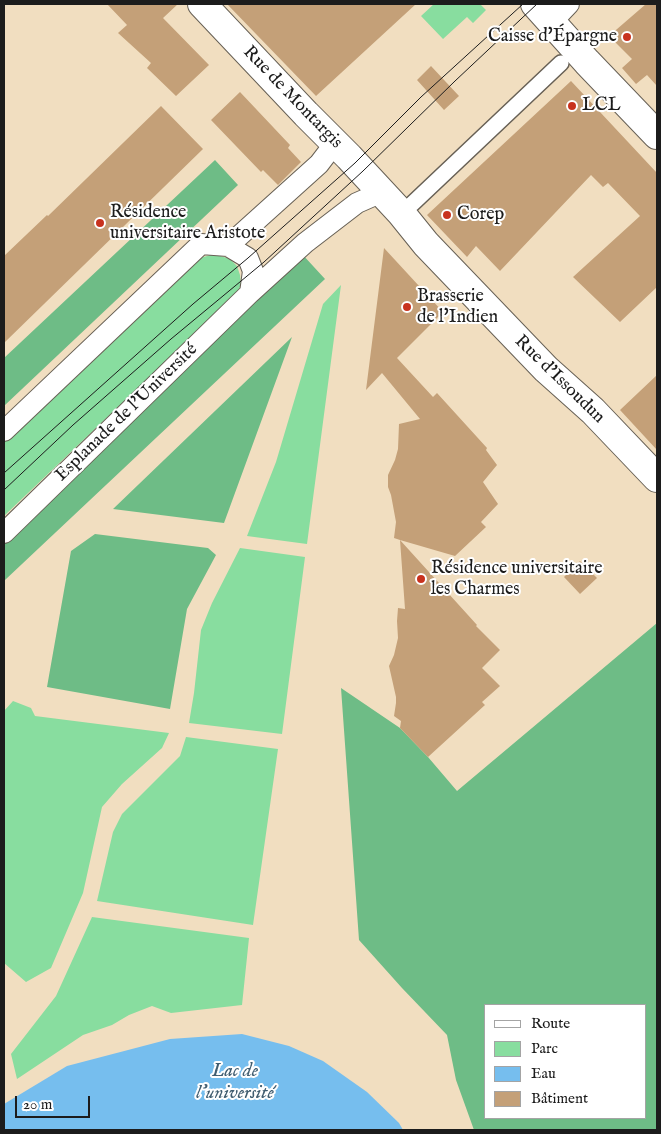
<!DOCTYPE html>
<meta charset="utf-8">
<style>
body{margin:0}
#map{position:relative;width:661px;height:1134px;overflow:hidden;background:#f1dec0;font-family:"IM FELL English",serif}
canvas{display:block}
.frame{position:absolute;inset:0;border:5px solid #1c1c1c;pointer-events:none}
.legend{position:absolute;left:484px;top:1004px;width:162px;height:115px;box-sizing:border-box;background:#fff;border:1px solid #a4a4a4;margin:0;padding:6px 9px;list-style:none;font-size:15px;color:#1c1c1c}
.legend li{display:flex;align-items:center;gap:10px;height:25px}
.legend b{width:25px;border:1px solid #a4a4a4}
.scale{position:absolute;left:15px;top:1096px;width:75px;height:22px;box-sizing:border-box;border:2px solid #1c1c1c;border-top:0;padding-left:6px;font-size:15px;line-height:18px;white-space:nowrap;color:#1c1c1c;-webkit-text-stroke:4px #fff;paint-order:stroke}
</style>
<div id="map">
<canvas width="661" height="1134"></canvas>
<div class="frame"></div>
<ul class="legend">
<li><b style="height:6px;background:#fff"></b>Route</li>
<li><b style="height:14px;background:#88dd9f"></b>Parc</li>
<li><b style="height:14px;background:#76beee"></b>Eau</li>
<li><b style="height:14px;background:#c4a078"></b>Bâtiment</li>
</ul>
<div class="scale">20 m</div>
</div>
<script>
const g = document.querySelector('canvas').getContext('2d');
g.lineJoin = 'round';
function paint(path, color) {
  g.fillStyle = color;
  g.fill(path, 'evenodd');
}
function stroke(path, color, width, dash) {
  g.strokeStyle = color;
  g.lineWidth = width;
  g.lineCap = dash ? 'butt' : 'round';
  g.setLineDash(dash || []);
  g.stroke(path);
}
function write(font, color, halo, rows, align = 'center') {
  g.font = font + ' "IM FELL English",serif';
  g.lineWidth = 4;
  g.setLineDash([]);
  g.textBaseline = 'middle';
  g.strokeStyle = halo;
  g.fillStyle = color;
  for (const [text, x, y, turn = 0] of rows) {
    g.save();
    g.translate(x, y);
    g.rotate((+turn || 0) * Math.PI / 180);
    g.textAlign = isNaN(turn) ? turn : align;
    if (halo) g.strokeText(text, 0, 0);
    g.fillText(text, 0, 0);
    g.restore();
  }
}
paint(new Path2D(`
 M434,4H480L486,10L473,23L467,17L443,39L421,16Z
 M214,254L230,259L237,266L240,275L241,285L236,294L4,516V442L200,258Z
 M341,285L307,544L247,536L276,462L323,304Z
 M240,548L305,557L282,734L189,723L194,693L201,630L212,603Z
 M13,701L31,708L35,716L169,733L162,748L122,784L102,807L83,893L51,968L26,982L4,963V711Z
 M186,737L278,749L253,925L97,901L113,832L122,814L180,756Z
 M92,917L249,938L242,1005L171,1013L152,1006L129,1015L112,1025L83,1035L17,1079L11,1054L56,996Z`), '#88dd9f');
paint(new Path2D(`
 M215,160L238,185L4,406V358Z
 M302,254L325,279L5,580L4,579V534Z
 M292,337L224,523L113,509Z
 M95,534L208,548L216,555L187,609L170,709L47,687L71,551Z
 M657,623V1130H474L456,1080L447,1035L402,988L359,940L341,688L400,728L428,757L457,791ZM485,1005H645V1118H485Z`), '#6ebc86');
paint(new Path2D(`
 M242,1034L289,1046L323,1061L367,1092L399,1123L403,1130H4V1104L67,1066L170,1039Z`), '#76beee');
paint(new Path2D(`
 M107,4H178L163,18L209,65L176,96L147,68L151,63L118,33L127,25Z
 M227,4H416L316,96Z
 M646,4H657V86L647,75L636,84L622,68L632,59L609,36Z
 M431,66L459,96L444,110L417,80Z
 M571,81L657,173V287L620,322L573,277L640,216L608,183L603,187L591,175L500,271L476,246L467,257L427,215Z
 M240,92L290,145L288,148L301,162L278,185L263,170L261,172L211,120Z
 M161,106L203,149L4,343V256L47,215L48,216Z
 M384,248L443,312L397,358L433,397L437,393L487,448L486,450L497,465L483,482L498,504L481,522L486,527L455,556L400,540L477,625L476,626L500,650L482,668L500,686L482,702L485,705L428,757L400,728L401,721L394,716L396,703V697L389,666L394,655L398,638L397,621L398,608L405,609L400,540L394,538L396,522L391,495L388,487V475L395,460L398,449L399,424L420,419L382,373L366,390Z
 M657,375V450L620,410Z
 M580,561L597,578L580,594L564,577Z`), '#c4a078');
const pedestrian = new Path2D(`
 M412,204L561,63`);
const minor = new Path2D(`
 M552,22L569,4
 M228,246L248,258L253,271L250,293
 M4,431L201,244L228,246L319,164L335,143
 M4,533L250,293L305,243L357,203L382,192`);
const primary = new Path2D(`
 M202,4L306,114L349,157L401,213L426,244L546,369L593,411L657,478
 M535,4L587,62L657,135`);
stroke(pedestrian, '#676055', 18);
stroke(minor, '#676055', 22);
stroke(primary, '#676055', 30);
stroke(pedestrian, '#fff', 15);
stroke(minor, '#fff', 20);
stroke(primary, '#fff', 28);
stroke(new Path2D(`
 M4,473L193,304L248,258L355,163L421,97L523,4
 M4,490L73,425L171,339L264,262L363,171L455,81L537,4`), '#1c1c1c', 1);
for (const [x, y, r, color] of [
 [627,37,5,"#c8321e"],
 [572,106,5,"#c8321e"],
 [447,215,5,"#c8321e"],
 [100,223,5,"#c8321e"],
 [407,307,5,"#c8321e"],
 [421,579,5,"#c8321e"]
]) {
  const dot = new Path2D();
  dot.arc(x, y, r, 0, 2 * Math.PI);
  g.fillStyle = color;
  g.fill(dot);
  stroke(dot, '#fff', 2);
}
write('18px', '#1c1c1c', '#fff', [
 ["Caisse d'Épargne",617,37,"right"],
 ["LCL",582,106],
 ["Résidence",110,213],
 ["universitaire Aristote",110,234],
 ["Corep",457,215],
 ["Brasserie",417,297],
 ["de l'Indien",417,318],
 ["Résidence universitaire",431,569],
 ["les Charmes",431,590]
], 'left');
write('18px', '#1c1c1c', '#fff', [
 ["Rue de Montargis",292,98,46],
 ["Rue d'Issoudun",559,380,44],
 ["Esplanade de l'Université",127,413,-44]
]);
write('italic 19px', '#405d70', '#fff', [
 ["Lac de",235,1072],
 ["l'université",235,1094]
]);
</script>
